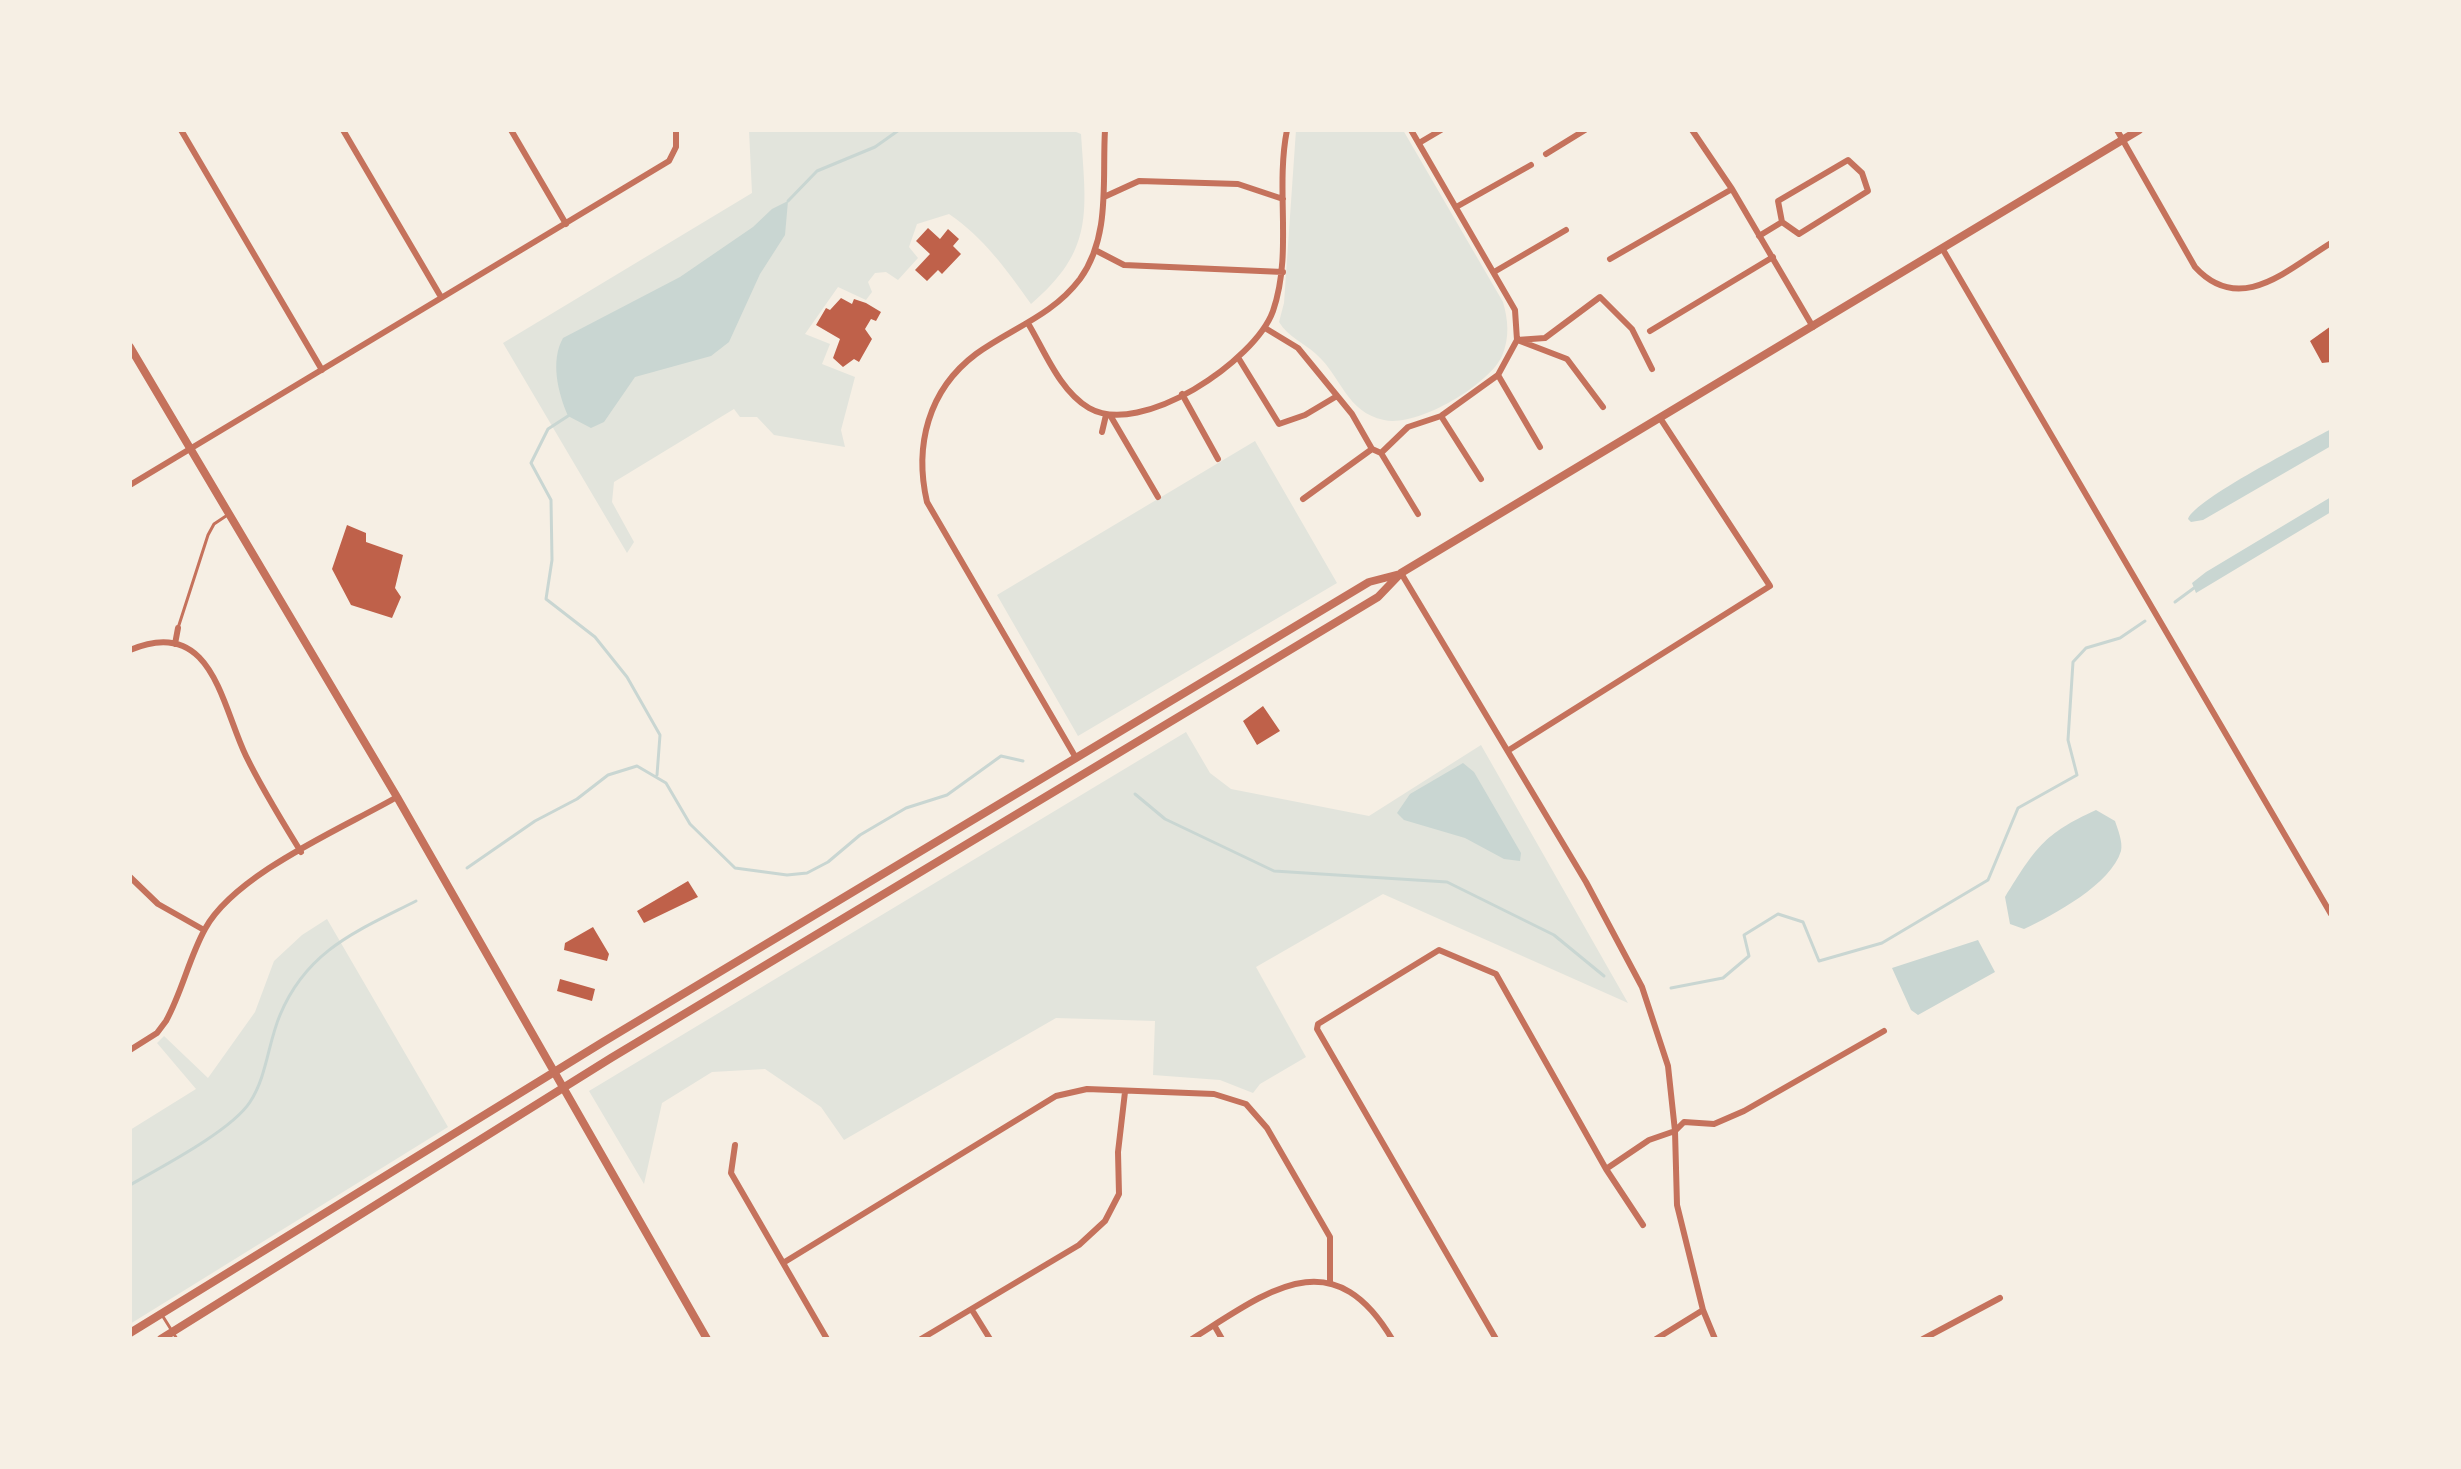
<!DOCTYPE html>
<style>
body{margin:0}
#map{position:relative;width:2461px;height:1469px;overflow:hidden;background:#f6efe4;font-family:"IBM Plex Sans",sans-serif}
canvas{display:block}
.frame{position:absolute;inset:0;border:132px solid #f6efe4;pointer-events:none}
</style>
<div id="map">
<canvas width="2461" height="1469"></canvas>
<div class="frame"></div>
</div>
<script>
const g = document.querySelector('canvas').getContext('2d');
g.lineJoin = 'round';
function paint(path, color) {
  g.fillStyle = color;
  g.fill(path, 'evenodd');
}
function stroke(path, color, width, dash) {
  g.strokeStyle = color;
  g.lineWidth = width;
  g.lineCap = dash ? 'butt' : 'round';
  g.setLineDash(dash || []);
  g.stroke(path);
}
paint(new Path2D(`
 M749,130H1071L1081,134C1086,211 1095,250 1031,304C1006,269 984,238 949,214L917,224L909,247L918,258L898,280L886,272L875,273L868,282L872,292L866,300L838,287L805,334L830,344L822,364L855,377L841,430L845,447L774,435L757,417H740L734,409L614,482L612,502L634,542L627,553L503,343L752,193Z
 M1296,130H1403L1503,302C1508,320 1510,337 1502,356C1489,385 1416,428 1384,420C1346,412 1342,377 1316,354C1304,343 1288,337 1279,322L1284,303Z
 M1255,441L1337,583L1078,736L997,595Z
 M1186,732L1210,773L1231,789L1369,816L1481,745L1628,1003L1383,894L1256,967L1306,1057L1260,1084L1253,1093L1220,1080L1153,1075L1155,1021L1056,1018L844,1140L821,1107L765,1069L712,1072L662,1103L644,1184L589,1091Z
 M327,919L448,1127L130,1324V1130L196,1089L157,1043L164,1036L208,1078L255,1012L274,961L302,935Z`), '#e2e4dc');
paint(new Path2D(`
 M788,201L785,235L760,274L729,342L711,356L635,377L604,422L591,428L568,416C558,393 550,361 563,338L680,277L753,227L772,209Z
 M2331,429V446L2203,520L2191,522L2188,519C2195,499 2306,443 2331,429Z
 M2331,497V512L2196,593L2192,583L2206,572Z
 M1463,763L1474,772L1521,853L1520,861L1504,859L1465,838L1404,820L1397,813L1410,794Z
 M2096,810L2115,821C2118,830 2123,842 2121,851C2111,884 2054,915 2024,929L2010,924L2005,897C2035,849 2043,834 2096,810Z
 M1978,940L1995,972L1918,1015L1911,1010L1892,968Z`), '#c9d6d2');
stroke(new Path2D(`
 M788,201L817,171L875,147L899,130
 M568,416L548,429L531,463L551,500L552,560L546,599L595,637L627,677L660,735L657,775
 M2175,602L2194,588
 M1135,794L1165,819L1274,871L1447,882L1554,935L1604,976
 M467,868L535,821L577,799L608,775L637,766L666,783L690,824L735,868L787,875L807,873L828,862L860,835L906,808L947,795L1001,756L1023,761
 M1671,988L1723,978L1749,956L1744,935L1778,914L1803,922L1819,961L1882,943L1988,880L2018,808L2077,775L2068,740L2073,662L2086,648L2120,638L2145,621
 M130,1185C161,1167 231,1131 250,1102C267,1076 268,1043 280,1015C307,950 357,931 416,901`), '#c9d6d2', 3);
paint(new Path2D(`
 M928,228L940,239L948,229L959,239L953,246L961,254L942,274L938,270L927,281L915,270L930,254L916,241Z
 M841,298L852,304L854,299L866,303L881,312L876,321L871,319L865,329L872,339L859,362L854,359L843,367L833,358L840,339L816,325L826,308L830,310Z
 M2331,326V362L2322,363L2310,341Z
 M347,525L366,533V542L403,555L395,588L401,597L392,618L351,605L332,569Z
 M1263,706L1280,731L1257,745L1243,721Z
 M688,881L698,897L644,923L637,911Z
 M593,927L609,954L607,961L564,950L565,943Z
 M560,979L595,989L592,1001L557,991Z`), '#bf614a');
stroke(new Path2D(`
 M178,628L208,535L214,524L226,516
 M162,1315L177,1339`), '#c5725c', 3);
stroke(new Path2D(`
 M181,130L322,370
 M343,130L441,297
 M511,130L566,224
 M1692,130L1732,189L1813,327
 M2117,130L2195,267C2240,316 2287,270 2331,243
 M1419,143L1441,130
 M1546,154L1585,130
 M1104,197L1139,181L1238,184L1283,199
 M1458,206L1531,165
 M1759,236L1782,222L1799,234L1868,191L1862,173L1848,160L1778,201L1782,222
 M1942,248L2331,914
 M1095,250L1124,265L1283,272
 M1610,259L1732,189
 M1494,272L1566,230
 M1029,325C1045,352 1060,391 1089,408C1141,438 1255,361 1273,311C1293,253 1275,190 1287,130
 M1265,328L1298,348L1352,414L1372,449L1381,453L1408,427L1441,416L1498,375L1517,340L1515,310L1411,130
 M1650,331L1773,257
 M1517,340L1545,338L1600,297L1632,329L1652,369
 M1520,341L1567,359L1603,407
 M1239,359L1279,424L1305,415L1337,396
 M1498,375L1540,447
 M1182,394L1218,459
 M1110,415L1158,497
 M1441,416L1481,479
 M1102,432L1106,415
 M1381,453L1418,514
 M130,485L669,161L676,147V130
 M1303,499L1372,449
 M1401,573L1586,882L1642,987L1668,1066L1675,1131L1677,1205L1703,1310L1715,1339
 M175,644L178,628
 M130,650C212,615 221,704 246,756C262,789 282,821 301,852
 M1509,750L1770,586L1660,418
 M1076,758L927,502C914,446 928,390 976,354C1012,328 1052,316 1080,279C1111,236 1102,180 1105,130
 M130,877L158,904L204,930
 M130,1050L157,1033L166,1021C182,992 189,958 205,929C235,874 341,829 397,797
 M735,1145L731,1173L827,1339
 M1606,1169L1649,1140L1675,1131L1684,1122L1714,1124L1744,1111L1884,1031
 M783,1263L1056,1096L1087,1089L1214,1094L1246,1104L1267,1128L1330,1237V1282
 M972,1310L990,1339
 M1214,1325L1222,1339
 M921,1339L1079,1245L1105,1221L1119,1194L1118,1152L1125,1092
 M1192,1339C1267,1292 1332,1238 1392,1339
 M1496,1339L1317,1029L1318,1024L1439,950L1496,974L1606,1169L1643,1225
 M1656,1339L1703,1310
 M1923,1339L2000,1298`), '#c5725c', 6);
stroke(new Path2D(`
 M130,347L397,797L707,1339
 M130,1333L603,1042L1369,582L1400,574
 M161,1339L611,1058L1378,597L1401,573L2139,130`), '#c5725c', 8);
</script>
